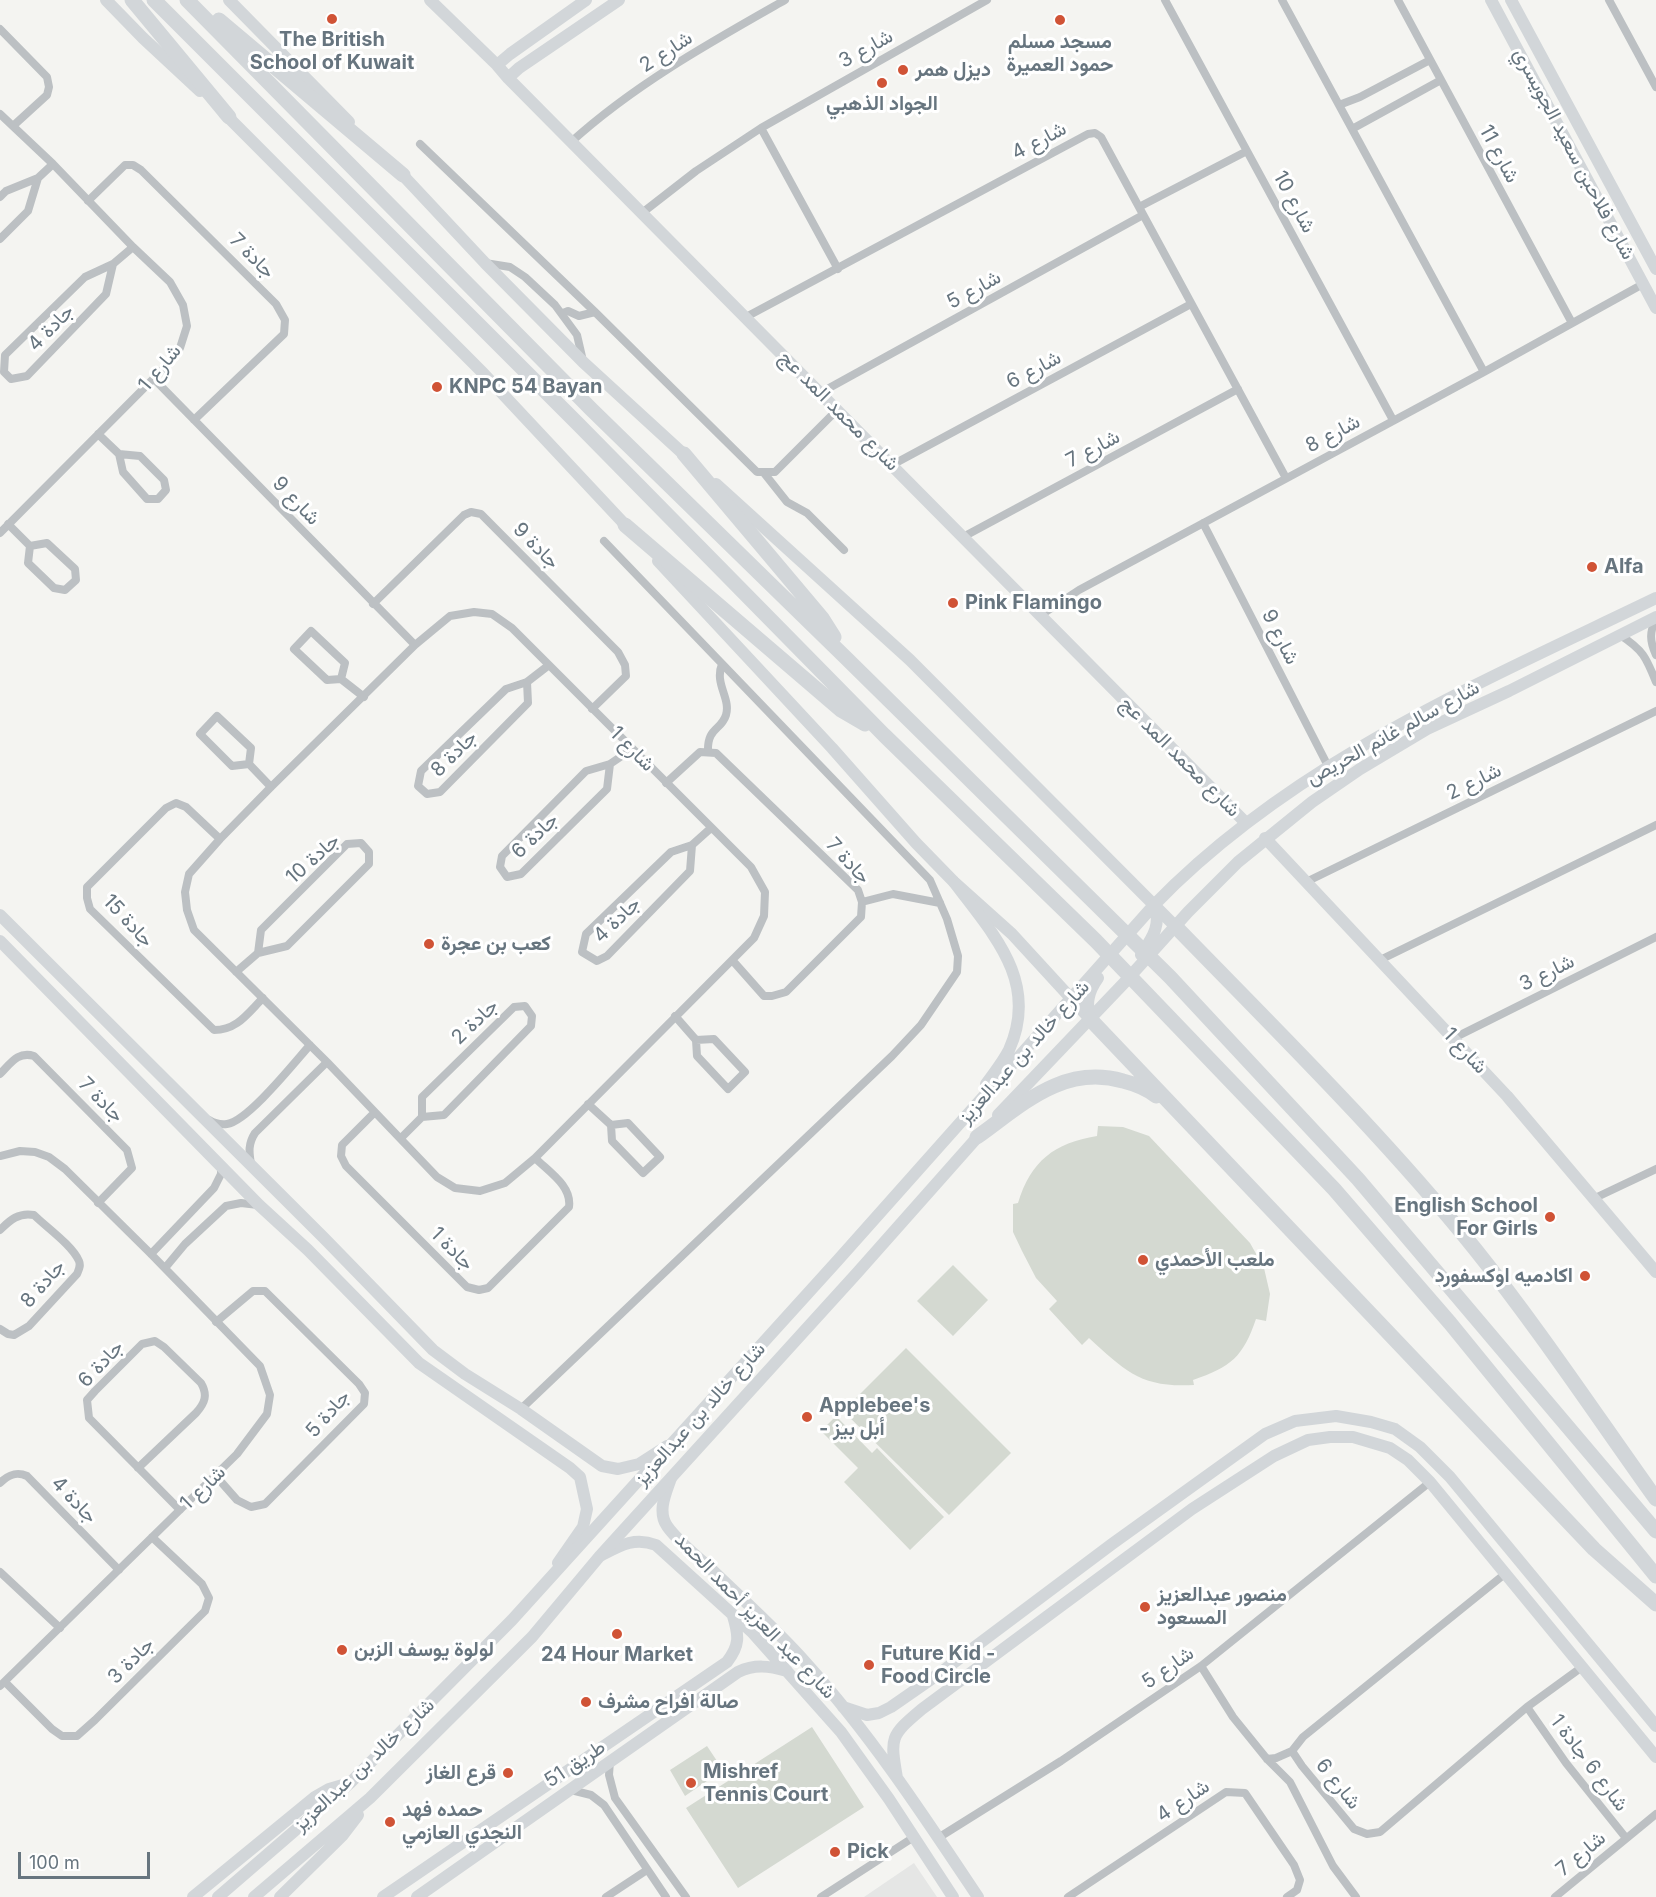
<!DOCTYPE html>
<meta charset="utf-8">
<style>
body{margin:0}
#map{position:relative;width:1656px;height:1897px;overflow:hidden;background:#f4f4f1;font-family:Inter,sans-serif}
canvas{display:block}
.scale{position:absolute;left:18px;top:1852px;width:132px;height:27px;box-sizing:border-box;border:3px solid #67757f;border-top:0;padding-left:8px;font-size:18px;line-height:21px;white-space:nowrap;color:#67757f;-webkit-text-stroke:4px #fff;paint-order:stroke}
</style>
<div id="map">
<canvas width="1656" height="1897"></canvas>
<div class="scale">100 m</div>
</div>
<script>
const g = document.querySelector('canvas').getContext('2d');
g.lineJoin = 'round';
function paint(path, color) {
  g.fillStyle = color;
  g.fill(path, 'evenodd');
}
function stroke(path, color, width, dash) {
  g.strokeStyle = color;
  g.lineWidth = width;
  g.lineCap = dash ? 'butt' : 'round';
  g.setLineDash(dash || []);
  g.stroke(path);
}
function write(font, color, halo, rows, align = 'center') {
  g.font = font + ' Inter,Vazirmatn,sans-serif';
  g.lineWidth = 6;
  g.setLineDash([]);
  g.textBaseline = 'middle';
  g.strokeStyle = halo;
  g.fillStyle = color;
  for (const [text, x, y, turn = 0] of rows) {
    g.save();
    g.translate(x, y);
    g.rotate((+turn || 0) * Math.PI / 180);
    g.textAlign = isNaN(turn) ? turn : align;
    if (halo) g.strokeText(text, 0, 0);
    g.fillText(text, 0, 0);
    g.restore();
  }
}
paint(new Path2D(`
 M914,1863L937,1897H864Z`), '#e5e6e5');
paint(new Path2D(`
 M1098,1126L1123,1127L1149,1136L1250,1243L1264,1268L1270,1294L1266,1321L1256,1319C1243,1357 1231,1367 1193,1380L1194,1385C1142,1388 1126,1372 1089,1338L1082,1345L1049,1309L1057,1301L1036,1278L1022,1251L1013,1232V1204L1018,1203C1031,1161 1054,1143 1097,1136Z
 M953,1265L988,1300L953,1336L917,1301Z
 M906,1348L1011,1453L949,1515L843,1411Z
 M836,1416L872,1453L877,1448L944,1517L910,1550L844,1482L858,1468L821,1431Z
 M812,1727L864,1807L738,1888L686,1808Z
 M707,1746L723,1770L685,1796L670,1770Z`), '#d4d9d1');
stroke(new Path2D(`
 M1165,0L1393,420
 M1282,0L1484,372
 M1398,0L1572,323
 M1609,0L1656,87
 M0,29L47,77L49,87L47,95L13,126
 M1339,105L1360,97L1430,60
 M0,114L53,164L133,247L170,282L183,305L187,326L180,348L168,364L0,533
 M761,128L838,269
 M1352,129L1441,80
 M571,142C635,84 711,42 785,0
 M420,144L595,312L757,472H775L837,410
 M0,197L6,191L38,178L53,164
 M88,201L125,165H133L141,170L276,304L285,320L284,334L194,420
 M1139,207L1247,151
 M642,213L696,171L761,128L987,0
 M0,239L28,211L38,178
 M485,263L510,267L525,277L555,305L577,335L583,361
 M113,264L85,277L5,355L4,372L11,379L27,376L106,294L113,264L133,247
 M563,313L568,311L579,316L595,312
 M746,317L1088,134L1095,133L1101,137L1286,478
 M154,379L415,645
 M820,393L1143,215
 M98,434L119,454L123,472L147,499H158L166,490L164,480L140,456L119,454
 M892,465L1191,304
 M764,473L787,502L807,513L844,550
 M1203,523L1328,766
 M8,524L30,546L28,563L54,588L65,590L76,580L75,569L47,543L30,546
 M963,537L1238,389
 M373,604L464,515L471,512L481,514L618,652L625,665L626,676L592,709
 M474,612L492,614L512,628L751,867L765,892L764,916L754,938L535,1158L505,1183L480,1191L455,1188L437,1177L327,1062L194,930L187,910L185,892L189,874L220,839L271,787L415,645L450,616Z
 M1041,615L1079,590L1484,372L1643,284
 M1656,617C1650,632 1649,640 1656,655
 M1620,635C1643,650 1646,657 1656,682
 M341,679L345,663L311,631L294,649L327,680L341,679L364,697
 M527,682L528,703L440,792L427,794L418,786L421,771L506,689L527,682L549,665
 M217,716L251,748L249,764L232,766L200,734Z
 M708,752C707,727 721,731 726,715C731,698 714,684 722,664
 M249,764L271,787
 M610,764L607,789L521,874L507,877L500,867L502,856L586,771L610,764L632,749
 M666,783L700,752L716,753L858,890L862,902L861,917L786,992L772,996H764L733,961
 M220,839L186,807L176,803L166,808L87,887V898L90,909L214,1030C237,1030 247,1014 263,998
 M692,845L690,871L607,956L597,961L582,952L586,934L671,852L692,845L711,828
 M1306,882L1656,711
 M862,902L893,894L940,903
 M1380,960L1656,825
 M236,972L258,953L287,946L369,864V852L361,843L347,844L261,930L258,953
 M675,1016L696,1040L697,1056L728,1089L745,1072L714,1039L696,1040
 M1454,1038L1656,937
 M0,1074C11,1063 18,1051 34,1056L127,1150L132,1168L98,1203
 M588,1104L611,1125L612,1141L643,1173L660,1157L628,1123L611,1125
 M374,1113L342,1145L341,1156L346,1166L467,1287L479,1290L488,1288L569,1207C572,1186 549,1172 535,1158
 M209,1120C214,1123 221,1125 227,1124C248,1121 294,1063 310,1045
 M401,1138L422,1117L444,1115L531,1026L532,1016L525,1006L514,1007L422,1097V1117
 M0,1156L20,1151L35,1152L49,1157L65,1169L151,1254L260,1366L270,1395L267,1414L237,1454L0,1686
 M251,1164C249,1152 248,1144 255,1133L327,1062
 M1595,1198L1656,1169
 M0,1230C10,1220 19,1212 34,1215C46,1227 72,1245 79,1261C81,1266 79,1269 77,1274L29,1326L14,1335L8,1334L0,1329
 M151,1254L214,1188L221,1174V1165
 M165,1268L185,1244L226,1206L241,1203L258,1205
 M521,1409L892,1056L921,1025L957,972L958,956L947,919L930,880L604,541
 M138,1468L196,1413C205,1403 208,1395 201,1383L164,1347L155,1341L142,1344L95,1391L87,1400L89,1418L180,1510
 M215,1475L237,1500L251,1507L265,1504L364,1404L365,1393L359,1384L265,1291H253L216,1322
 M0,1483C8,1475 16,1471 27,1476L119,1570
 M0,1572L60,1628
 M1506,1573L1303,1737L1292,1751L1302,1766L1354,1829L1367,1834L1380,1832L1527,1707L1582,1667
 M1201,1666L1233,1717L1267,1759L1290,1782L1333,1866L1356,1897
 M5,1682L52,1729L62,1736H77L95,1720L205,1611L209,1598L202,1584L152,1537
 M1527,1707L1566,1763L1626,1838
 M1267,1759L1276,1758L1292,1751
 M610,1761L609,1775L615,1798L686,1897
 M571,1790L591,1795L604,1805L666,1897
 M938,1838L1061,1761L1201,1666L1430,1482
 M606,1897L647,1870
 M821,1897L914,1837
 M1068,1897L1226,1792L1245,1793L1294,1865L1300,1880L1297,1890L1287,1897
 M1555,1897L1656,1814`), '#bcc0c3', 8);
stroke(new Path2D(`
 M106,0L143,38L200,91
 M229,0L349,122
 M430,0L497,65L508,78L1246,823
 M1491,0L1656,308
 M1511,0L1656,269
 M497,65L510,54L586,0
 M508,78L519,68L619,0
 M224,113L484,374L630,530
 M398,170L485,263L583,362L690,460
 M716,484L910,660L1175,926
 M658,561L832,748L916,843L954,882L1012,934L1090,1019
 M1265,838L1507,1096L1656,1272
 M0,915L323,1237L433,1350L465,1374L521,1409L602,1466L618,1469L639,1464L667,1446
 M0,941L259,1205L308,1250L419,1363L570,1468L580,1477L587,1509L583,1527L558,1563
 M671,1478C666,1493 657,1511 667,1526C679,1543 697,1556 712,1570C744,1601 777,1630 806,1663C871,1735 924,1816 978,1897
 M602,1555C621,1545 635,1537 656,1545L752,1632L841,1732L889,1799L953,1897
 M843,1707L867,1715L879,1713L891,1707L940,1673L1112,1544L1265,1434L1295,1421L1336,1416L1371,1422L1395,1429L1420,1447L1450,1477L1656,1726
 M897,1778C890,1737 890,1736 922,1709L1192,1509L1274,1456L1308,1440L1330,1437H1353L1390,1448L1408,1460L1430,1482L1656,1757
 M383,1897L727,1662C740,1645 739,1636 733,1616
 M417,1897L738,1672C755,1664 769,1666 787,1671`), '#d2d6d9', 12);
stroke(new Path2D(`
 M954,882C992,933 1040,981 1009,1050C1003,1062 994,1073 986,1084
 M1141,955C1152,938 1162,925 1154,905
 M1090,1019C1086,1003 1088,992 1098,978
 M998,1115L1125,982L1188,912L1238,862L1312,802L1360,769L1427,729L1509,691L1656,617
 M193,1897L315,1797L329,1789L346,1784
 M218,1897L350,1783L512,1620L838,1260L1154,905C1292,762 1480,683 1656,598
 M254,1897L370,1798L532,1637L599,1557L857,1273L982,1132
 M280,1897L342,1836L358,1815`), '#d2d6d9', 12);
stroke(new Path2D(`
 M132,0L229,117
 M154,0L579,425L884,735L1096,941L1334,1189L1450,1323L1656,1576
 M187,0L591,409L844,656L1170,977L1358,1179L1656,1531
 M219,20L403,175
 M684,454L822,618L834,637
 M625,525L841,710L865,724
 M1175,926C1277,1031 1383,1135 1475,1249C1539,1329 1596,1415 1656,1499
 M1090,1019L1594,1549L1656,1604
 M977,1137C1022,1105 1063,1064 1123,1081C1135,1084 1146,1088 1156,1096`), '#d2d6d9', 15);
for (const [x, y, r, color] of [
 [332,19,6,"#d05336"],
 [1060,20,6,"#d05336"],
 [903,70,6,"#d05336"],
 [882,83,6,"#d05336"],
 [437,387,6,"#d05336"],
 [1592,567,6,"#d05336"],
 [953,603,6,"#d05336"],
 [429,944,6,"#d05336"],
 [1550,1217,6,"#d05336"],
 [1143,1260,6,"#d05336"],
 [1585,1276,6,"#d05336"],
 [807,1417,6,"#d05336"],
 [1145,1607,6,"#d05336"],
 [617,1634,6,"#d05336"],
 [342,1650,6,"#d05336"],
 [869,1665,6,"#d05336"],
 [586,1702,6,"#d05336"],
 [508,1773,6,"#d05336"],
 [691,1783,6,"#d05336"],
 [390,1822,6,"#d05336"],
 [835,1852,6,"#d05336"]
]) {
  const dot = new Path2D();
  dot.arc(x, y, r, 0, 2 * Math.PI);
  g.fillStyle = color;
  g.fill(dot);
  stroke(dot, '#fff', 2);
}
write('bold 20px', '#67757f', '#fff', [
 ["The British",332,40,"center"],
 ["School of Kuwait",332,63,"center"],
 ["مسجد مسلم",1060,42,"center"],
 ["حمود العميرة",1060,65,"center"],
 ["ديزل همر",915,70],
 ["الجواد الذهبي",882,104,"center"],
 ["KNPC 54 Bayan",449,387],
 ["Alfa",1604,567],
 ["Pink Flamingo",965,603],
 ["كعب بن عجرة",441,944],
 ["English School",1538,1206,"right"],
 ["For Girls",1538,1229,"right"],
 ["ملعب الأحمدي",1155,1260],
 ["اكادميه اوكسفورد",1573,1276,"right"],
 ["Applebee's",819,1406],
 ["- أبل بيز",819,1429],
 ["منصور عبدالعزيز",1157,1595],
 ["المسعود",1157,1618],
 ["لولوة يوسف الزبن",354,1650],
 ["Future Kid -",881,1654],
 ["Food Circle",881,1677],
 ["24 Hour Market",617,1655,"center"],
 ["صالة افراح مشرف",598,1702],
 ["Mishref",703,1772],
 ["Tennis Court",703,1795],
 ["قرع الغاز",496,1773,"right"],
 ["حمده فهد",402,1810],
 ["النجدي العازمي",402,1833],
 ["Pick",847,1852]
], 'left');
write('20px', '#67757f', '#fff', [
 ["شارع 3",866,49,-29],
 ["شارع 2",666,52,-33],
 ["شارع 4",1039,141,-28],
 ["شارع 11",1499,154,62],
 ["شارع فلاحبن سعيد الجويسري",1574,154,62],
 ["شارع 10",1294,202,62],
 ["جادة 7",252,256,45],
 ["شارع 5",974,290,-29],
 ["جادة 4",51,328,-46],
 ["شارع 1",160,368,-50],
 ["شارع 6",1034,370,-28],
 ["شارع محمد المد عج",839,411,45],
 ["شارع 8",1333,434,-28],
 ["شارع 7",1093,449,-28],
 ["شارع 9",296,501,46],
 ["جادة 9",536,546,45],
 ["شارع 9",1280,637,63],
 ["شارع سالم غانم الحريص",1393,733,-29],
 ["شارع 1",632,749,45],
 ["جادة 8",454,754,-45],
 ["شارع محمد المد عج",1180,757,45],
 ["شارع 2",1474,782,-26],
 ["جادة 6",535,836,-44],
 ["جادة 10",313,859,-42],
 ["جادة 7",848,861,47],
 ["جادة 4",617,920,-44],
 ["جادة 15",128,921,47],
 ["شارع 3",1547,973,-26],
 ["جادة 2",475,1022,-44],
 ["شارع 1",1465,1051,47],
 ["شارع خالد بن عبدالعزيز",1024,1052,-48],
 ["جادة 7",101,1100,45],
 ["جادة 1",452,1249,45],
 ["جادة 8",43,1284,-49],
 ["جادة 6",101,1364,-47],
 ["جادة 5",328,1414,-49],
 ["شارع خالد بن عبدالعزيز",700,1414,-48],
 ["شارع 1",203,1488,-44],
 ["جادة 4",74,1500,46],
 ["شارع عبد العزيز أحمد الحمد",755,1616,46],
 ["جادة 3",131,1661,-45],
 ["شارع 5",1168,1668,-35],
 ["شارع 6 جادة 1",1589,1763,53],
 ["طريق 51",575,1764,-34],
 ["شارع خالد بن عبدالعزيز",364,1765,-43],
 ["شارع 6",1338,1784,51],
 ["شارع 4",1183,1801,-34],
 ["شارع 7",1581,1854,-40]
]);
</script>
